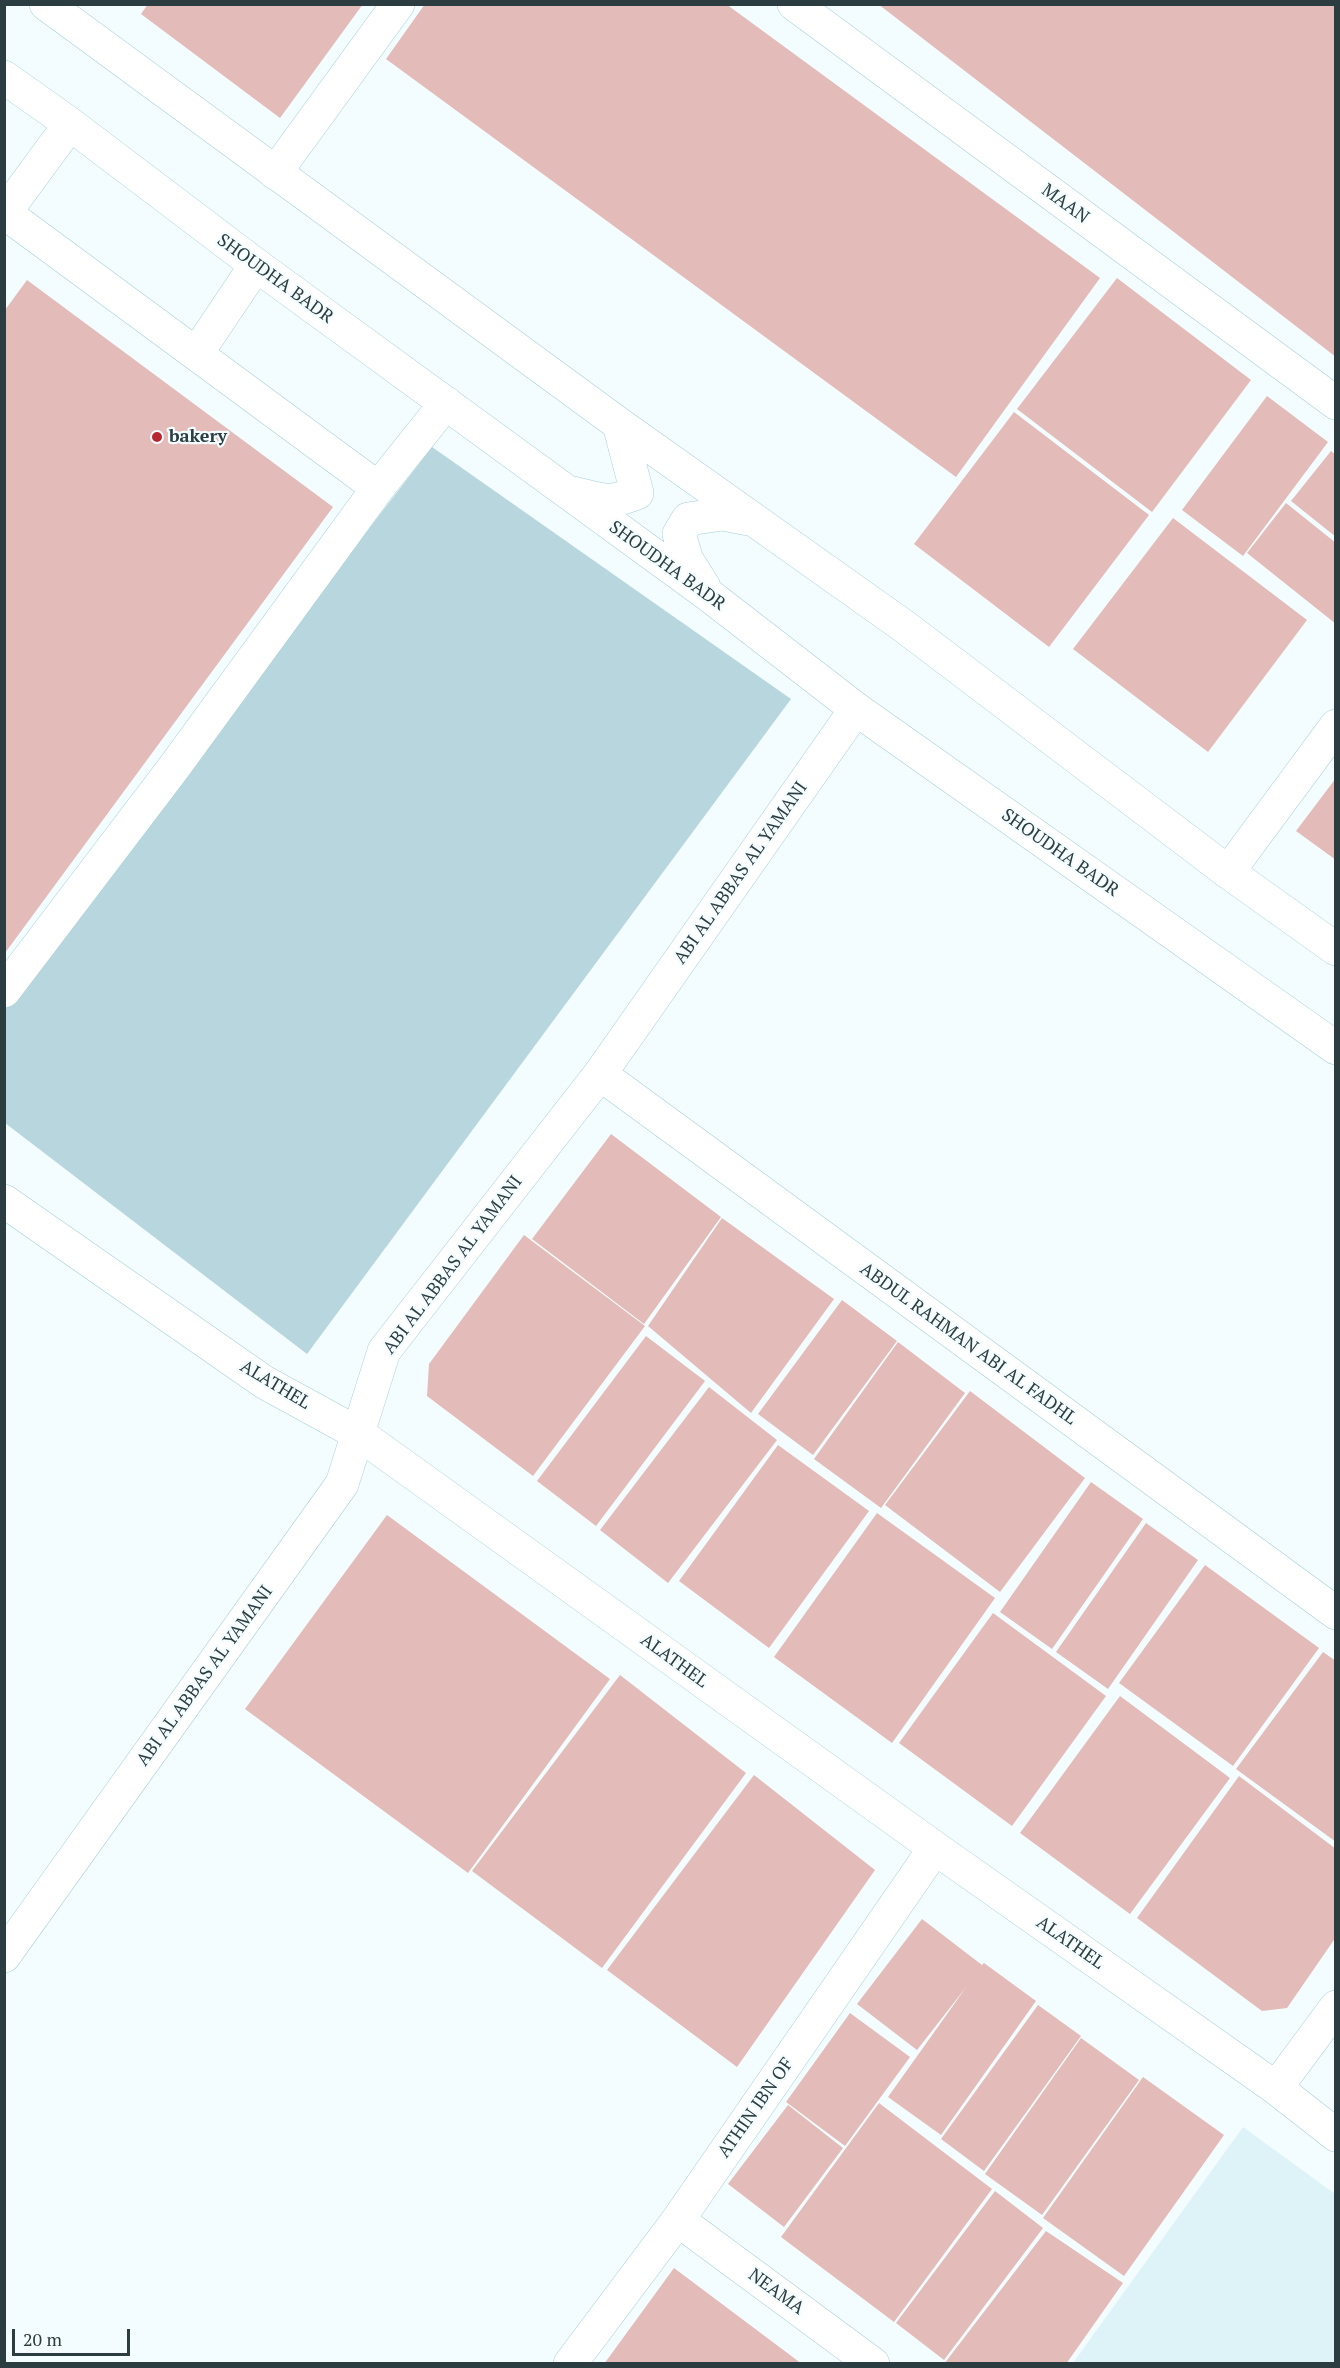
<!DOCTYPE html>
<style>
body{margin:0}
#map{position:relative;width:1340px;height:2368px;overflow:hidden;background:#f3fcfe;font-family:"PT Serif",serif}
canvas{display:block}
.frame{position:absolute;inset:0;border:6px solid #2c3d41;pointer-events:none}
.scale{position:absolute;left:12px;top:2329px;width:118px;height:27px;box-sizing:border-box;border:3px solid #2c3d41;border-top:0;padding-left:8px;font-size:18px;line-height:21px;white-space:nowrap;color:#2c3d41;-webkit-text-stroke:4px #f3fcfe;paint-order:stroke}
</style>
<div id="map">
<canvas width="1340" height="2368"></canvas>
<div class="frame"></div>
<div class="scale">20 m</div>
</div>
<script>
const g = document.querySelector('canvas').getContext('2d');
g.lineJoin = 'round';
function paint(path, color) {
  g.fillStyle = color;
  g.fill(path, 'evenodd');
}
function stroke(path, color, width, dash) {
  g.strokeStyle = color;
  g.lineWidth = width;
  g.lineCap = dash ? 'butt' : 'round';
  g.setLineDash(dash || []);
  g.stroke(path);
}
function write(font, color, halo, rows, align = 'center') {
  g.font = font + ' "PT Serif",serif';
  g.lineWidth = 4.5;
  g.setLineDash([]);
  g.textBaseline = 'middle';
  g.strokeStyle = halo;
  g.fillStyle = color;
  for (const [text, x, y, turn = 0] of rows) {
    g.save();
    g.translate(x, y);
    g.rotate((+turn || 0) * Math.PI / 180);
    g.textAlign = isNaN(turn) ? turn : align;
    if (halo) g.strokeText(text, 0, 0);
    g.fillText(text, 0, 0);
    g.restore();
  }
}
paint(new Path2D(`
 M1243,2127L1335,2194V2363H1073Z`), '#def3f8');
paint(new Path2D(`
 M432,447L791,699L307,1354L5,1123L4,1001Z`), '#b8d6de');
paint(new Path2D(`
 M148,4H363L280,118L141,14Z
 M425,4H726L1100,278L956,477L386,59Z
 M878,4H1336V357Z
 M1117,278L1251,380L1152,512L1017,409Z
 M27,280L333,507L5,953V310Z
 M1267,396L1328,442L1243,556L1182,510Z
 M1014,412L1149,515L1049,647L914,544Z
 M1331,451L1336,455V537L1291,501Z
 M1286,503L1336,543V624L1247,553Z
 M1173,518L1307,620L1208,752L1073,649Z
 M1336,778V860L1296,831Z
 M611,1134L721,1217L644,1324L532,1239Z
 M722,1218L834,1299L751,1413L648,1326Z
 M524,1235L645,1326L533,1476L427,1396L429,1364Z
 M842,1300L897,1341L813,1455L758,1414Z
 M646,1336L705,1381L596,1526L537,1481Z
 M898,1342L965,1393L881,1508L814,1459Z
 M709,1387L777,1440L668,1583L600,1530Z
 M970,1391L1085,1478L1000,1592L885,1505Z
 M778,1445L869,1511L769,1648L679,1581Z
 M1091,1482L1143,1519L1052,1649L1000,1612Z
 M877,1513L995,1598L892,1743L774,1657Z
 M387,1515L610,1679L468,1873L245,1709Z
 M1146,1523L1198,1560L1108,1689L1056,1652Z
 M1205,1565L1319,1648L1233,1766L1119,1683Z
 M993,1613L1106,1696L1012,1826L899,1743Z
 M1323,1652L1336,1661V1842L1236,1769Z
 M620,1675L746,1773L602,1968L472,1871Z
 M1120,1696L1230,1778L1130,1914L1020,1833Z
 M754,1775L875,1870L737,2067L607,1970Z
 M1239,1776L1336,1849V1937L1287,2008L1262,2011L1137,1918Z
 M922,1919L982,1965L984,1963L1036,2001L941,2135L888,2097L967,1986L917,2050L857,2004Z
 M1038,2005L1081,2036L984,2171L941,2139Z
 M850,2013L910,2057L845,2146L786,2102Z
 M1081,2038L1139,2080L1042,2215L985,2174Z
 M1143,2077L1224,2135L1124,2276L1043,2218Z
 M879,2103L992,2189L894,2322L781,2237Z
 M788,2105L843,2148L784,2227L728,2184Z
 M995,2191L1043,2228L944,2360L896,2323Z
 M1046,2231L1123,2283L1066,2364H944Z
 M674,2268L802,2364H604Z`), '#e3bbb8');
const street = new Path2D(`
 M794,4L1336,403
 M275,173L398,4
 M5,213L378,488
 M197,353L256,265
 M1228,872L1336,726
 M4,991L175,766L378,488L446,403
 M600,1074L1336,1613
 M4,1201L264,1382L359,1434L935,1848L1276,2088L1336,2135
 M4,1956L342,1484L384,1351L600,1074L856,709
 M1276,2088L1336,2007
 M678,2220L873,2364
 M570,2364L678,2220L935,1848`);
const secondary = new Path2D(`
 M46,4L619,424L905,627L1228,872L1336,949
 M4,77L70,124L256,265L710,596L856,709L1336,1048
 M4,214L70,124
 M573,493C603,500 607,505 637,493L619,424
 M704,587L687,560L679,534L688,519L723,514L754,520`);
stroke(street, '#a5cfda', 34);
stroke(secondary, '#a5cfda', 34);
stroke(street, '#fff', 33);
stroke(secondary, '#fff', 33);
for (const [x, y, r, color] of [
 [157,437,6,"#b82731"]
]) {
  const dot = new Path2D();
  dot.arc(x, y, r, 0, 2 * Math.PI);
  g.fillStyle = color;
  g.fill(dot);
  stroke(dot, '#f3fcfe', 2);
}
write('18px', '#2c3d41', '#f3fcfe', [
 ["MAAN",1065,204,36],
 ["SHOUDHA BADR",275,279,36],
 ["SHOUDHA BADR",667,566,36],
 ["SHOUDHA BADR",1060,853,35],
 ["ABI AL ABBAS AL YAMANI",741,873,-55],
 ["ABI AL ABBAS AL YAMANI",453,1265,-53],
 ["ABDUL RAHMAN ABI AL FADHL",968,1344,36],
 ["ALATHEL",275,1385,31],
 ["ALATHEL",674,1661,36],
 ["ABI AL ABBAS AL YAMANI",205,1676,-54],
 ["ALATHEL",1070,1943,35],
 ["ATHIN IBN OF",756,2108,-55],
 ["NEAMA",776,2292,36]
]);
write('bold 18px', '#2c3d41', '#f3fcfe', [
 ["bakery",169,437]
], 'left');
</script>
